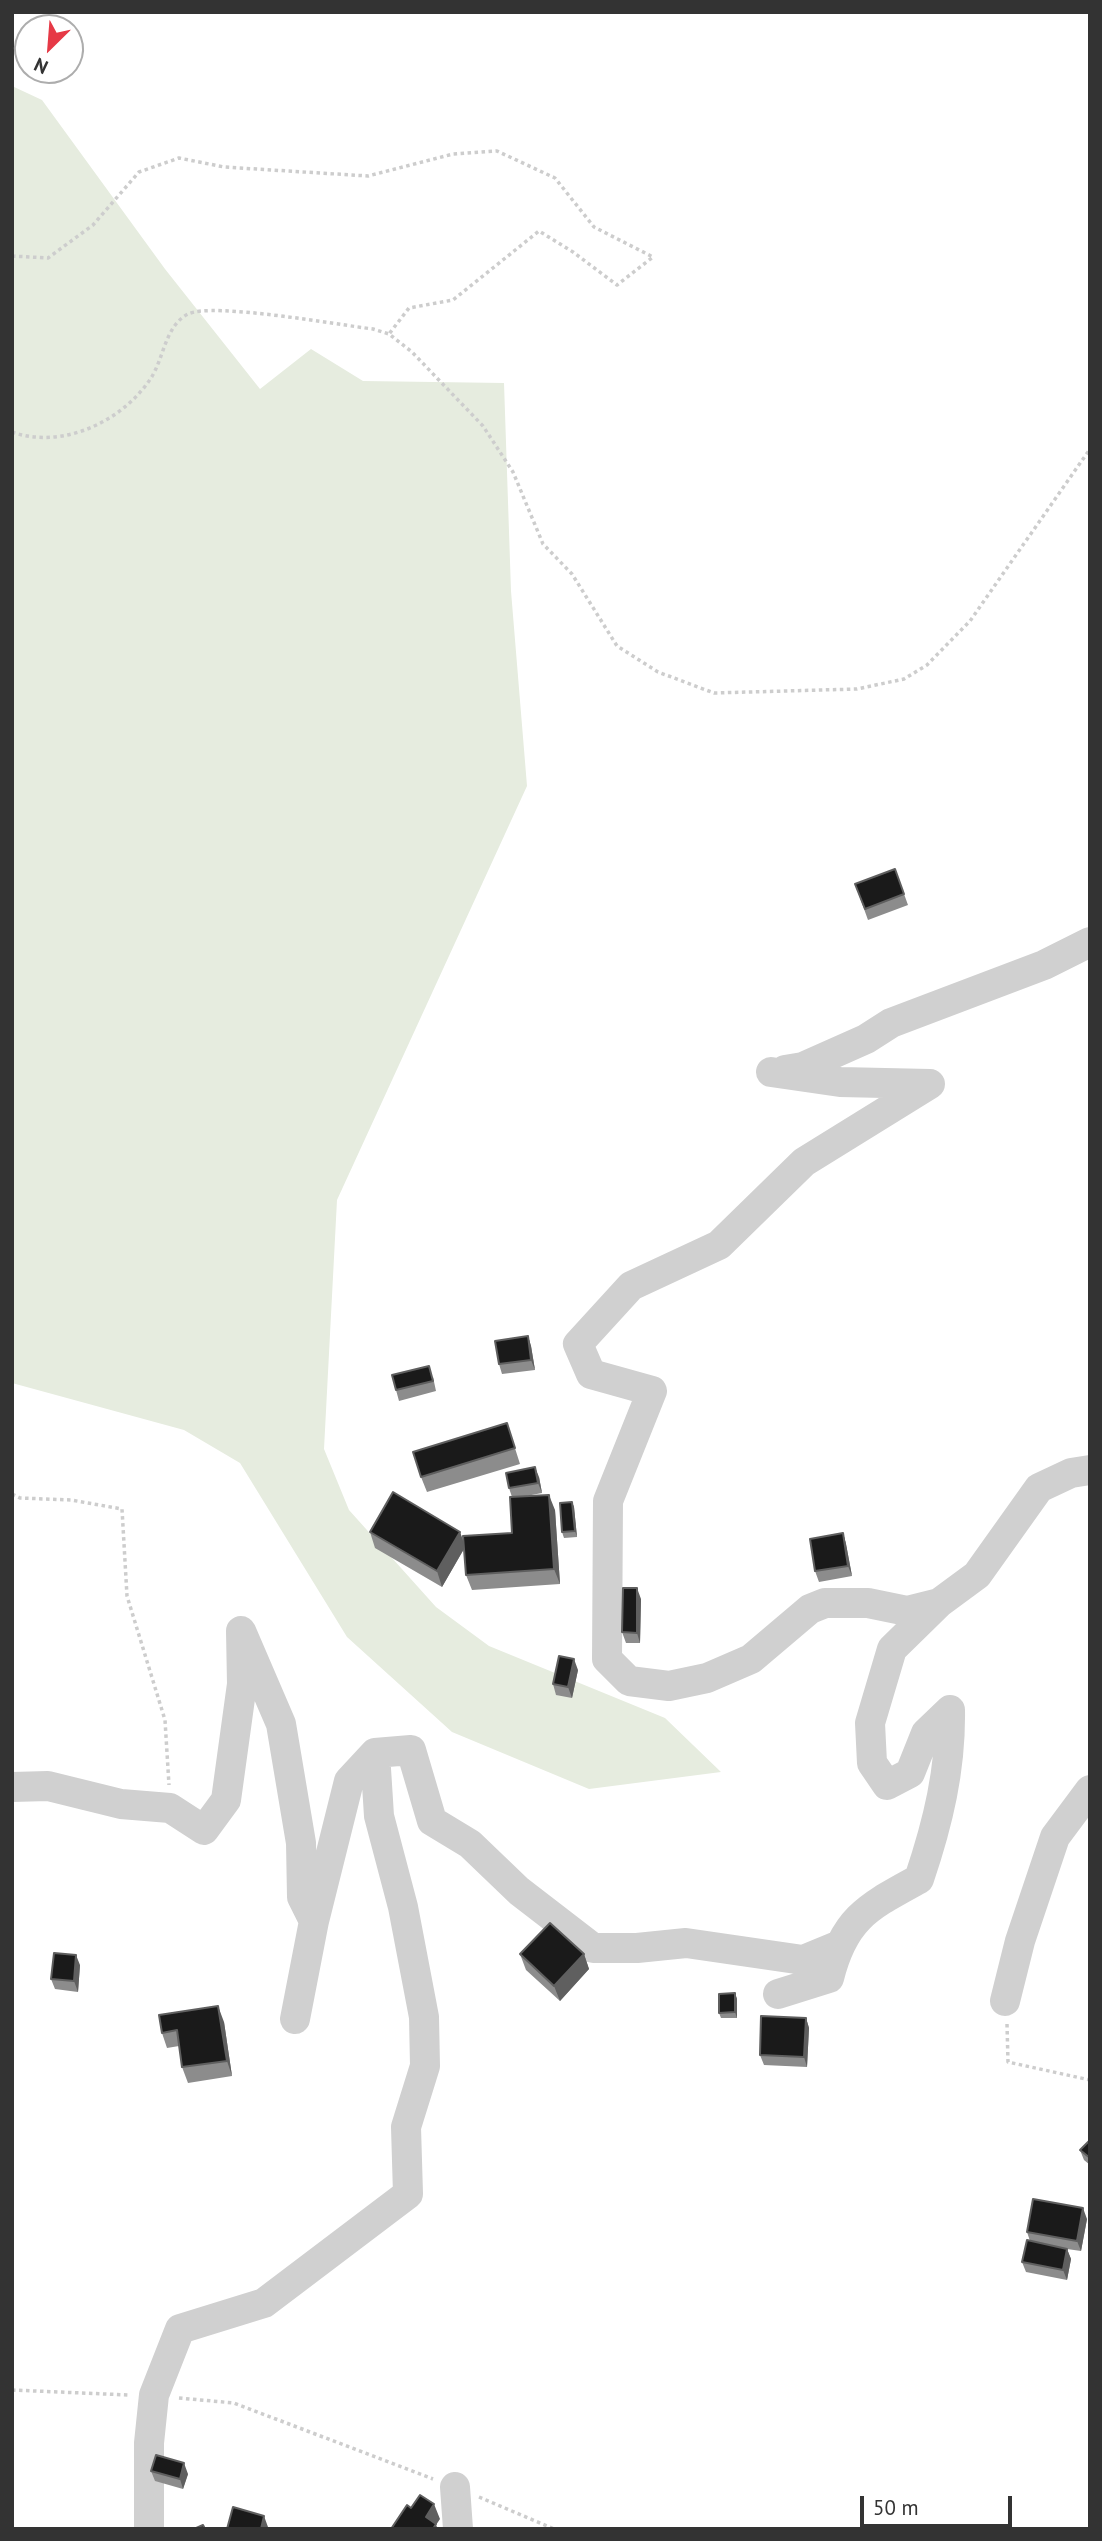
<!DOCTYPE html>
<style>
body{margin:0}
#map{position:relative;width:1102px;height:2541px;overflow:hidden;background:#fff;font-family:"PT Sans",sans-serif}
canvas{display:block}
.frame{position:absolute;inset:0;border:14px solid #333;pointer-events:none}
.north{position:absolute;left:14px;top:14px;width:70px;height:70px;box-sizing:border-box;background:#fff;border:2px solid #adadad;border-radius:50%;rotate:205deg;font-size:19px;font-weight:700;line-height:28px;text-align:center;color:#333}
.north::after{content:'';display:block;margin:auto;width:24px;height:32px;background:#e63946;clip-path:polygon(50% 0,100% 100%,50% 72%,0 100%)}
.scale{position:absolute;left:860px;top:2496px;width:152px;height:32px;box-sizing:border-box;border:4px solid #333;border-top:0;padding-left:9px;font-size:21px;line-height:24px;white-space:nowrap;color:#333;-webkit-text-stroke:5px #fff;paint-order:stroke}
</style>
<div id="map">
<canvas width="1102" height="2541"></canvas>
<div class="frame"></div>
<div class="north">N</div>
<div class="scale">50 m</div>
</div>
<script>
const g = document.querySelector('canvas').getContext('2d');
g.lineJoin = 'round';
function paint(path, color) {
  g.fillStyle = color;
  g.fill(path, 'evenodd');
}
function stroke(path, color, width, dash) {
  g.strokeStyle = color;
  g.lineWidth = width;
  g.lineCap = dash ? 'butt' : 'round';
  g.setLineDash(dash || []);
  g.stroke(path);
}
paint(new Path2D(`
 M12,86L42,100L165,269L260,389L311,349L363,381L504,383L511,591L527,786L337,1200L324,1449L349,1510L436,1607L489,1646L665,1718L721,1772L589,1789L452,1732L347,1637L240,1463L184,1430L12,1383Z`), '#e6ecdf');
stroke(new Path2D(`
 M12,256L48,258L93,225L139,172L179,158L224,167L368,176L453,154L497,151L555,178L594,227L653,257L617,285L573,252L539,231L453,300L409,308L389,334
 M12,432C63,450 123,421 151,378C164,358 165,326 188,314C213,302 339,325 373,329L389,334L412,352L483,426L513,472L543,544L572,574L617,646L658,672L714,693L857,689L904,679L927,665L970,621L1090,449
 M12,1494L20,1498L71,1500L122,1509L127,1596L165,1720L169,1785
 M1007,2024L1008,2062L1090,2080
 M12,2390L129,2395
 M179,2398L234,2403L433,2479
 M479,2497L554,2529`), '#cdcdcd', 3.5, [3.5, 3.5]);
stroke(new Path2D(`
 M785,1070L803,1067L866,1039L891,1023L1044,965L1090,942
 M771,1072L840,1082L930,1084L804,1162L719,1245L631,1286L578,1344L591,1374L652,1391L608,1501L607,1659L629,1681L669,1686L707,1678L751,1659L810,1609L825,1603H868L907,1611L939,1603L977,1575L1039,1488L1071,1473L1090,1470
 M12,1787L48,1786L121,1804L170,1808L204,1830L226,1800L242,1684L241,1631L281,1724L301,1843L302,1897L314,1921
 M778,1994L829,1978C844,1918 868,1907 919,1879C938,1823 951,1769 950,1710L926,1733L910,1773L887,1785L872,1763L870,1723L892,1649L939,1603
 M1005,2001L1020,1941L1055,1837L1090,1790
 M295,2019L314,1921L349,1781L375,1753L411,1750L432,1821L470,1844L519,1891L593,1948H637L686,1943L803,1960L837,1946
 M455,2487L458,2529
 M149,2529V2443L154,2395L180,2329L264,2303L408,2194L406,2127L425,2066L424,2017L403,1907L379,1816L375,1753`), '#d0d0d0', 30);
paint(new Path2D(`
 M895,869L908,905L868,920L855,884Z
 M528,1336L531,1346L535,1370L502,1374L499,1364Z
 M433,1377L436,1391L399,1401L396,1390Z
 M507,1423L520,1464L427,1492L421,1477Z
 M539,1477L542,1493L526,1496L555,1510L560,1584L472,1590L466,1575L464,1549L442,1587L375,1548L370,1532H460L464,1543L512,1533V1497L509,1488Z
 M572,1502L574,1507L577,1537L564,1538L562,1532Z
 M843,1533L846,1544L852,1576L819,1582L815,1571Z
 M641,1599L640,1643H626L622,1632Z
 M578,1670L572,1698L556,1695L553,1684Z
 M520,1954H584L589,1969L560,2001L526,1970Z
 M80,1965L78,1992L55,1989L51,1979Z
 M735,1993L737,1999V2018H721L719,2013Z
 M806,2018L809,2028L807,2067L764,2065L760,2055Z
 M224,2022L232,2076L188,2083L182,2067L179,2046L167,2048L162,2033Z
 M1090,2140V2165L1084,2160L1080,2150Z
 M1087,2219L1081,2251L1067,2249L1071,2259L1067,2280L1026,2272L1022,2262L1030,2241L1027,2232Z
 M151,2471L188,2474L183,2489L155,2481Z`), '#8c8c8c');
paint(new Path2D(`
 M528,1336L531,1346L535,1370L531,1360Z
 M535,1467L539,1477L542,1493L538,1483Z
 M549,1495L555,1510L560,1584L554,1569Z
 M572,1502L574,1507L577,1537L575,1531Z
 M460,1532L465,1547L442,1587L437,1571Z
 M843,1533L846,1544L852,1576L848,1566Z
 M637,1588L641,1599L640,1643L637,1633Z
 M574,1659L578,1670L572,1698L568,1687Z
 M584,1954L589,1969L560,2001L554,1986Z
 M76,1955L80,1965L78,1992L74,1981Z
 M735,1993L737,1999V2018L735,2012Z
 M218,2006L224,2022L232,2076L227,2061Z
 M806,2018L809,2028L807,2067L804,2057Z
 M1083,2208L1087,2219L1081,2251L1077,2241Z
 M1067,2249L1071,2259L1067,2280L1063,2270Z
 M184,2463L188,2474L183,2489L180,2479Z
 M434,2504L440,2519L436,2525L438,2529H430L426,2517Z
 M264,2516L268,2527L267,2529H261Z`), '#5f5f5f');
const building = new Path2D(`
 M895,869L904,894L865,909L855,884Z
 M528,1336L531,1360L499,1364L495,1341Z
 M429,1366L433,1381L396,1390L392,1375Z
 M507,1423L515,1448L421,1477L413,1452Z
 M535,1467L538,1483L509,1488L506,1473Z
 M393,1492L460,1532L437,1571L370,1532Z
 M549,1495L554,1569L466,1575L463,1536L512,1533L510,1497Z
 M572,1502L575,1531L562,1532L560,1503Z
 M843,1533L848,1566L815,1571L810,1539Z
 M623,1588H637V1633L622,1632Z
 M559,1656L574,1659L568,1687L553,1684Z
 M550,1923L584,1954L554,1986L520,1954Z
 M54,1953L76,1955L74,1981L51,1979Z
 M735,1993V2012L719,2013V1994Z
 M218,2006L227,2061L182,2067L177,2030L162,2033L159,2015Z
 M761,2016L806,2018L804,2057L760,2055Z
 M1090,2140V2158L1080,2150Z
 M1033,2199L1083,2208L1077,2241L1027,2232Z
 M1027,2240L1067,2249L1063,2270L1022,2262Z
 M156,2455L184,2463L180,2479L151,2471Z
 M420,2495L434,2504L426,2517L436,2524L433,2529H391L407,2505L411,2508Z
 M233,2507L264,2516L261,2529H227Z
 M203,2525L205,2529H194Z`);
paint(building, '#1a1a1a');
stroke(building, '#5f5f5f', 2);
</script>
